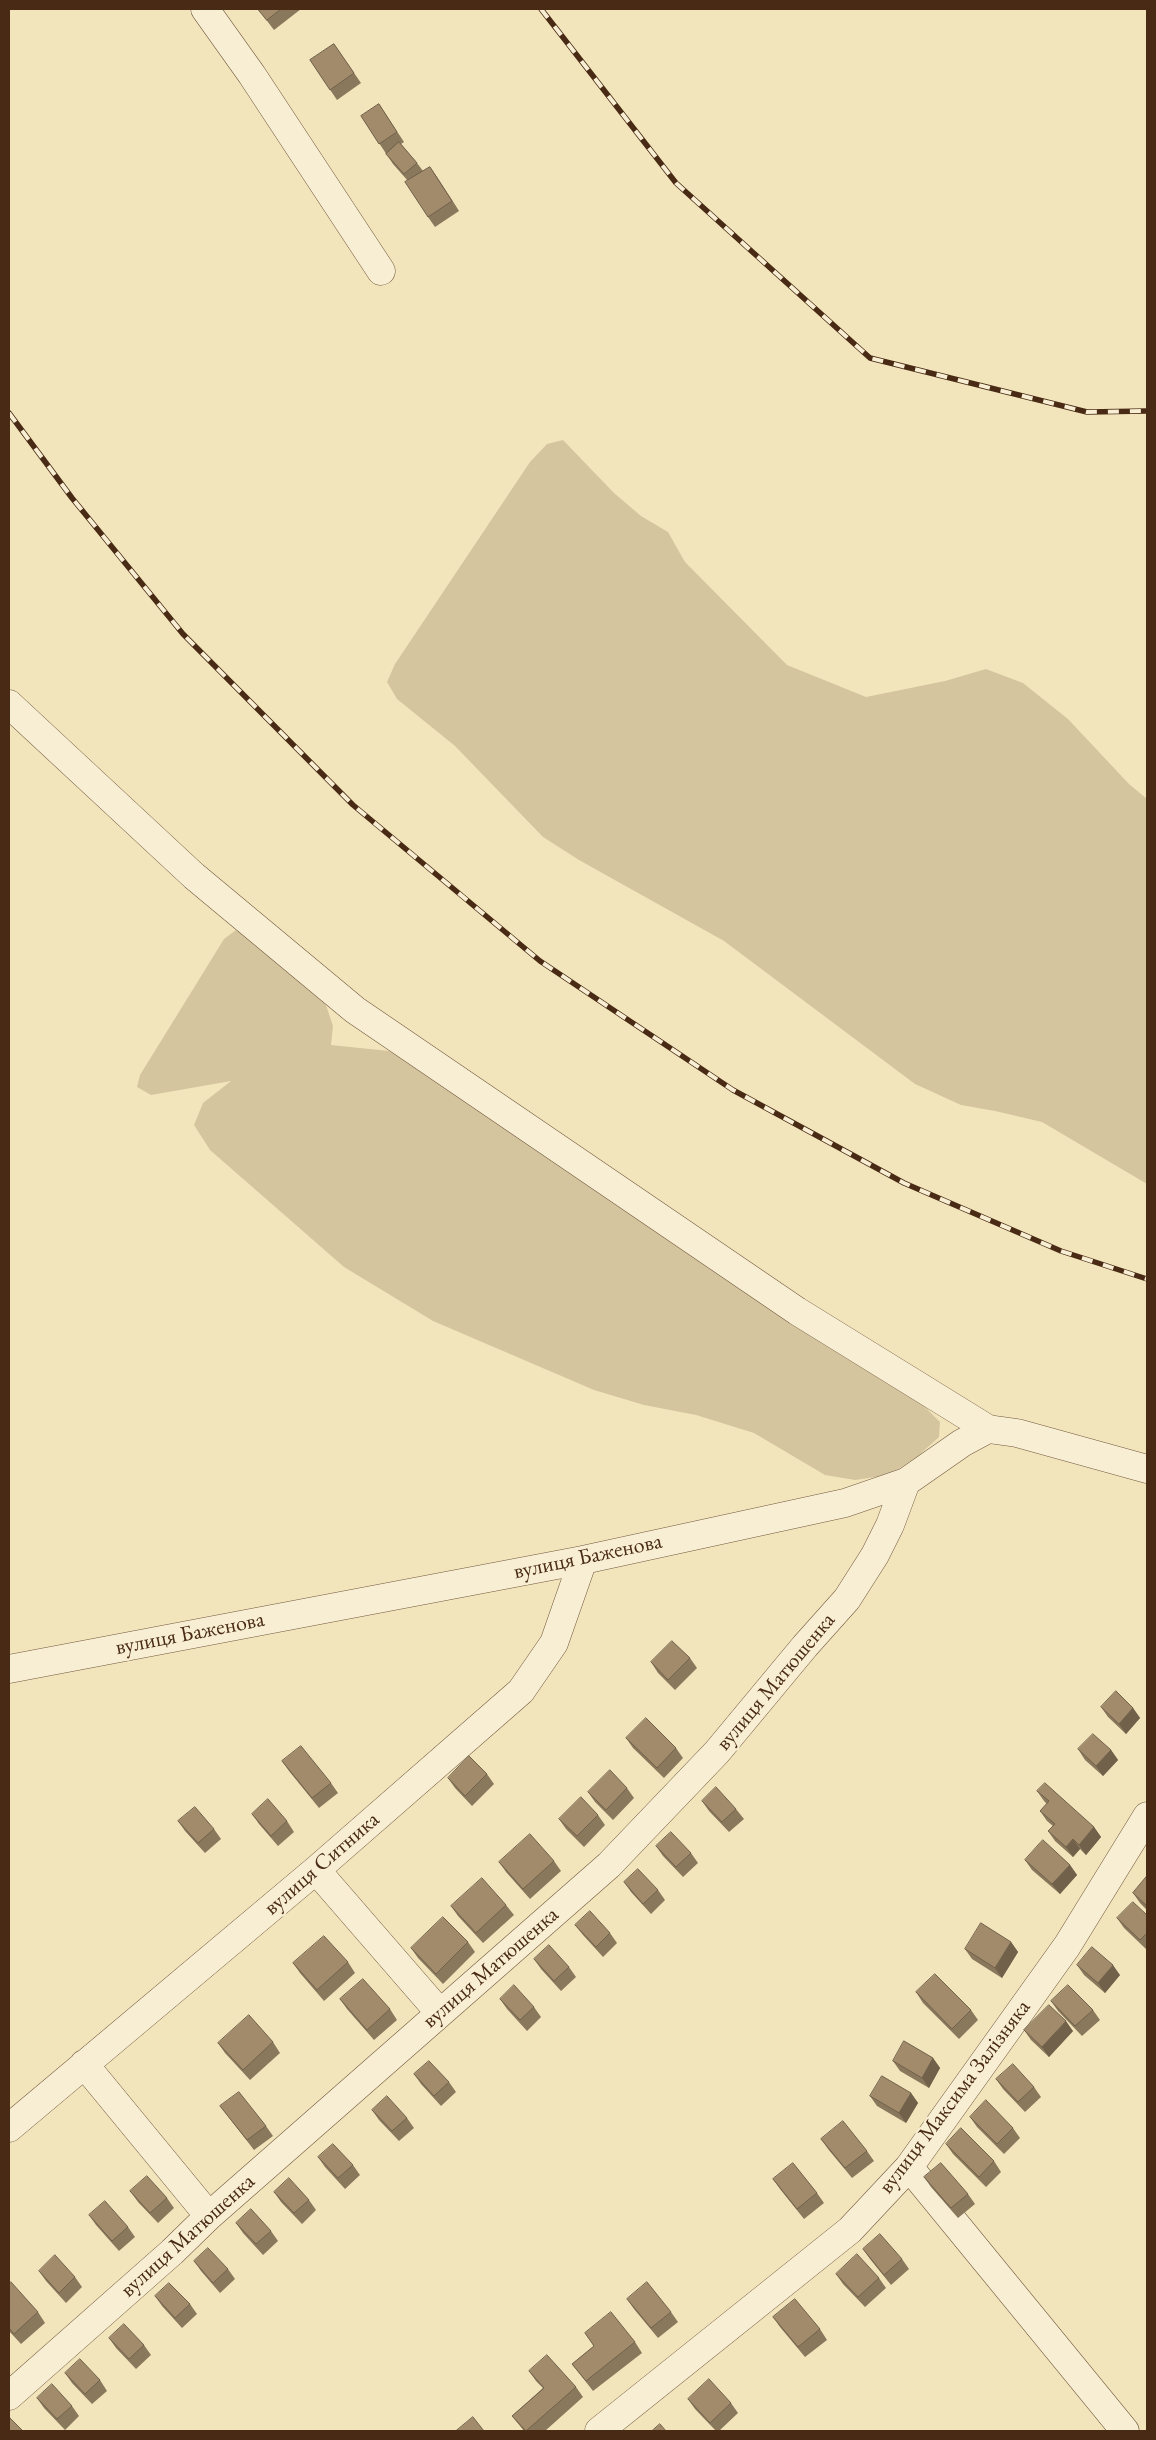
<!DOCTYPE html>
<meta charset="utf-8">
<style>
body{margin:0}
#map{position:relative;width:1156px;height:2440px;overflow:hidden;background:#f2e5bc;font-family:"EB Garamond",serif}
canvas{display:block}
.frame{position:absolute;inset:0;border:10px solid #492a14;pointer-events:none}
</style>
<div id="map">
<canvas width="1156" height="2440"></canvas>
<div class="frame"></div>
</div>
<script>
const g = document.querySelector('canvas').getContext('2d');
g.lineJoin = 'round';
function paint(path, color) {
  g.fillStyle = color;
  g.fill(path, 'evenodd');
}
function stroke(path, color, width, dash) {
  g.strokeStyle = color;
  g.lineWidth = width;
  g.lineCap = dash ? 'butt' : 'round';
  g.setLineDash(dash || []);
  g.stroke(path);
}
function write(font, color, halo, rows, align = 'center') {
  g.font = font + ' "EB Garamond",serif';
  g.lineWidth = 4.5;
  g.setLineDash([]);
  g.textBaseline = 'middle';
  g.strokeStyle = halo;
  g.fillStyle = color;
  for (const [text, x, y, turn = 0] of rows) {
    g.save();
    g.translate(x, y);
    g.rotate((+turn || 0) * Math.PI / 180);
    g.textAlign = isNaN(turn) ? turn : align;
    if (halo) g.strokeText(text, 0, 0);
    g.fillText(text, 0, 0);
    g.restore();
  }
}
paint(new Path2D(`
 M563,440L614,493L641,516L668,532L685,562L787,665L866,697L945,681L986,669L1023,683L1068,719L1129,784L1147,799V1184L1042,1122L995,1111L961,1105L915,1084L724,941L579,860L543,837L455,746L397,699L387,682L395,664L530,462L547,444Z
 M236,930L250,938L326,1005L333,1026L331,1045L389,1051L418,1068L548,1155L668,1240L921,1403L940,1422L939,1437L918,1456L889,1475L855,1480L825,1475L754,1433L696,1415L644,1405L594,1390L433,1321L344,1267L210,1150L194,1125L203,1103L231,1081L151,1095L137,1087L140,1075L224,939Z`), '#d5c59f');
const minor = new Path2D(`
 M205,9L252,75L381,271
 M9,704L194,876L355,1010L797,1311L988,1429
 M9,1669L583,1560L845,1503L906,1482L962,1443L988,1429L1017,1433L1147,1469
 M316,1870L440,2013
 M84,2064L209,2216
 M9,2128L316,1870L521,1691L554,1643L583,1560
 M909,2167L1125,2431
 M9,2396L172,2252L209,2216L609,1865L717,1752L805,1646L847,1599L875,1555L890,1525L906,1482
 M599,2431L850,2230L909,2167L1067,1946L1147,1816`);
stroke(minor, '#73593e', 29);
stroke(minor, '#f7eed3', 28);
const rail = new Path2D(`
 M541,9L676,183L870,358L1087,412L1147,411
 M9,413L72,498L183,634L353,805L540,961L733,1090L904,1183L1061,1251L1147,1279`);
stroke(rail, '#492a14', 5.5);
stroke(rail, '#f7eed3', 4, [11]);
paint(new Path2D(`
 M258,9H301L274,30Z
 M334,44L361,83L337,100L310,60Z
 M379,104L404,142L401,144L417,163L423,171L430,167L459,211L435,227L428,217L408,181L393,164L361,116Z
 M690,1658L697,1668L675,1690L658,1673L651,1662Z
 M1101,1707L1133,1708L1140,1718L1126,1734L1108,1717Z
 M626,1738L676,1748L683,1758L664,1778L633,1748Z
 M1078,1749L1111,1750L1118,1760L1103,1776L1085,1760Z
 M282,1761L331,1783L338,1793L319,1808L289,1771Z
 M487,1774L494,1784L472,1806L455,1788L448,1778Z
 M627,1788L634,1798L613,1820L595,1802L588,1792Z
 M1037,1791L1094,1827L1101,1837L1086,1855L1080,1849L1073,1857L1055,1841L1048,1831L1053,1826L1047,1821L1040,1811L1047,1804L1044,1801Z
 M702,1801L736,1809L744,1819L729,1832L709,1811Z
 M252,1814L287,1821L294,1832L278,1846L259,1824Z
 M598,1815L605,1825L584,1847L566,1829L559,1819Z
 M178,1821L214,1829L221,1839L205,1853L185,1831Z
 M656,1846L691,1853L698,1863L683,1877L663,1856Z
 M1025,1860L1070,1865L1077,1875L1060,1894L1032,1870Z
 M554,1861L561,1871L530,1899L506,1872L499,1862Z
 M1147,1876V1910L1140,1903L1133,1893Z
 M624,1882L658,1890L665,1900L651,1914L631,1892Z
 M506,1905L514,1915L483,1943L458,1916L451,1906Z
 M1147,1915V1950L1124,1928L1117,1918Z
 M575,1925L610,1933L617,1943L603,1957L583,1935Z
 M468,1942L475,1952L443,1984L418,1958L411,1948Z
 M1011,1942L1018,1952L1002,1978L972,1959L965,1949Z
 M534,1959L569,1967L576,1977L561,1991L541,1969Z
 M348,1962L355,1973L324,2001L300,1973L293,1963Z
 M1077,1965L1120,1975L1105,1993L1084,1975Z
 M916,1992L971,2010L978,2020L959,2039L923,2003Z
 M340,1999L390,2009L397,2020L374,2040L347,2009Z
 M500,1999L534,2007L541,2017L527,2031L507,2009Z
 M1051,2001L1093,2010L1100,2020L1082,2036L1058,2011Z
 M1024,2030L1073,2031L1049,2057L1031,2040Z
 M273,2042L280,2053L250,2080L225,2053L218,2043Z
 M933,2058L940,2068L929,2088L900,2071L893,2061Z
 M414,2074L449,2082L456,2092L441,2106L421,2084Z
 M996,2079L1034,2087L1041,2097L1025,2112L1003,2089Z
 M911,2093L918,2103L906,2123L877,2106L870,2096Z
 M220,2106L266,2126L273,2136L254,2150Z
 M372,2110L407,2118L414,2128L399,2141L379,2120Z
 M970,2117L1013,2128L1020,2138L1004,2154L977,2127Z
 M821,2139L867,2151L874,2161L852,2178L828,2149Z
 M946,2144L994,2161L1001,2172L986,2187L953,2154Z
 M318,2157L353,2165L360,2175L345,2189L325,2167Z
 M924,2177L968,2194L975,2204L958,2218L931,2187Z
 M773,2179L817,2193L824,2203L804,2219L780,2189Z
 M130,2191L167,2198L174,2208L158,2223L138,2202Z
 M274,2192L309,2200L316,2210L302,2224L281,2202Z
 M89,2215L128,2227L135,2237L119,2251L96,2225Z
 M236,2223L271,2231L278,2241L263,2255L243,2233Z
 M863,2249L902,2259L909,2269L891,2285L870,2259Z
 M194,2261L228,2269L235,2279L220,2293L201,2271Z
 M39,2271L75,2277L82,2287L66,2303L46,2281Z
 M836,2274L879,2278L886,2288L865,2307L843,2284Z
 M9,2284L38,2312L45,2323L21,2344L9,2331Z
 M155,2296L190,2304L197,2314L182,2328L162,2306Z
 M627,2299L671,2312L678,2322L658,2338L634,2309Z
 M773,2317L820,2329L827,2340L805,2357L780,2327Z
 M585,2333L635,2342L642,2353L593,2391L572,2364L594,2346Z
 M109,2338L144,2345L151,2355L136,2369L116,2348Z
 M529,2371L576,2387L583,2397L545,2431H524L512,2416L543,2388L536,2381Z
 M65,2373L100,2380L107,2391L92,2404L72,2383Z
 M37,2398L72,2406L79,2416L65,2430L44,2408Z
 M688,2399L731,2403L738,2413L719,2431H716L695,2409Z`), '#8a785c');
paint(new Path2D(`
 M430,167L437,177L459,211L452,201Z
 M1133,1708L1140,1718L1126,1734L1119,1724Z
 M1111,1750L1118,1760L1103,1776L1096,1766Z
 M1094,1827L1101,1837L1086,1855L1079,1845Z
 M1073,1839L1080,1849L1073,1857L1066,1847Z
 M1070,1865L1077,1875L1060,1894L1052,1884Z
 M1011,1942L1018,1952L1002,1978L995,1968Z
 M1113,1965L1120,1975L1105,1993L1098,1983Z
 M1066,2021L1073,2031L1049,2057L1042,2047Z
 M933,2058L940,2068L929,2088L922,2078Z
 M911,2093L918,2103L906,2123L899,2113Z`), '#71614b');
const building = new Path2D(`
 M258,9H281L267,20Z
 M334,44L354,73L330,90L310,60Z
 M379,104L397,132L379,144L361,116Z
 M399,142L417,163L404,174L386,154Z
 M430,167L452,201L428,217L405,182Z
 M672,1641L690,1658L668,1680L651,1662Z
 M1116,1691L1133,1708L1119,1724L1101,1707Z
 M646,1718L676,1748L657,1768L626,1738Z
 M1093,1734L1111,1750L1096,1766L1078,1749Z
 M301,1746L331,1783L312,1798L282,1761Z
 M469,1756L487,1774L465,1796L448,1778Z
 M610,1770L627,1788L606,1810L588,1792Z
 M1045,1783L1094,1827L1079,1845L1073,1839L1066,1847L1048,1831L1055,1824L1040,1811L1049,1801L1037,1791Z
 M716,1787L736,1809L722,1822L702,1801Z
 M581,1797L598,1815L577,1836L559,1819Z
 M268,1799L287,1821L271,1836L252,1814Z
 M195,1807L214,1829L198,1843L178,1821Z
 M671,1832L691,1853L676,1867L656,1846Z
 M530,1834L554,1861L523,1889L499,1862Z
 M1043,1840L1070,1865L1052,1884L1025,1860Z
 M638,1869L658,1890L643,1904L624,1882Z
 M1147,1876V1906L1133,1893Z
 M482,1878L506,1905L476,1933L451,1906Z
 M1133,1902L1147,1915V1933L1140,1940L1117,1918Z
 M590,1911L610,1933L596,1947L575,1925Z
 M443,1917L468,1942L436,1974L411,1948Z
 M981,1923L1011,1942L995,1968L965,1949Z
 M324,1936L348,1962L317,1990L293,1963Z
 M549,1945L569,1967L554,1981L534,1959Z
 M1092,1947L1113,1965L1098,1983L1077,1965Z
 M935,1974L971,2010L952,2029L916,1992Z
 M363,1979L390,2009L367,2030L340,1999Z
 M514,1985L534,2007L520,2020L500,1999Z
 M1068,1985L1093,2010L1075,2026L1051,2001Z
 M1049,2005L1066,2021L1042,2047L1024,2030Z
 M249,2015L273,2042L243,2070L218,2043Z
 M904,2041L933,2058L922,2078L893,2061Z
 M429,2061L449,2082L434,2096L414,2074Z
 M1013,2064L1034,2087L1018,2102L996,2079Z
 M882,2076L911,2093L899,2113L870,2096Z
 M239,2092L266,2126L247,2140L220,2106Z
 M387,2096L407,2118L392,2131L372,2110Z
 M986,2100L1013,2128L997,2144L970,2117Z
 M843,2121L867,2151L845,2168L821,2139Z
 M961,2128L994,2161L979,2177L946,2144Z
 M333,2144L353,2165L338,2178L318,2157Z
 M793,2163L817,2193L797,2209L773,2179Z
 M941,2163L968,2194L951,2208L924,2177Z
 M147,2176L167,2198L150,2213L130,2191Z
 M289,2178L309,2200L294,2213L274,2192Z
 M105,2201L128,2227L112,2241L89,2215Z
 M251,2209L271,2231L256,2244L236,2223Z
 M880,2234L902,2259L884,2275L863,2249Z
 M208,2248L228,2269L213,2283L194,2261Z
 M857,2254L879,2278L858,2297L836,2274Z
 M55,2255L75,2277L59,2293L39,2271Z
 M11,2282L38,2312L14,2334L9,2328V2284Z
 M647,2282L671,2312L651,2328L627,2299Z
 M169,2283L190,2304L175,2318L155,2296Z
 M795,2299L820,2329L798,2347L773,2317Z
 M611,2312L635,2342L586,2381L572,2364L594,2346L585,2333Z
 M124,2324L144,2345L129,2359L109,2338Z
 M547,2355L576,2387L526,2431L512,2416L544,2388L529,2371Z
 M80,2359L100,2380L85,2394L65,2373Z
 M709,2379L731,2403L710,2423L688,2399Z
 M52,2384L72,2406L57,2419L37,2398Z
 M473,2417L484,2431H456Z
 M10,2418L23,2431H9V2419Z
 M660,2424L666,2431H652Z`);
paint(building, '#a18b6b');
stroke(building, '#71614b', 1);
write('22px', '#492a14', '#f7eed3', [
 ["вулиця Баженова",588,1557,-12],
 ["вулиця Баженова",190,1634,-11],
 ["вулиця Матюшенка",776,1682,-50],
 ["вулиця Ситника",322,1864,-41],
 ["вулиця Матюшенка",491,1968,-41],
 ["вулиця Максима Залізняка",955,2097,-53],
 ["вулиця Матюшенка",188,2236,-42]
]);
</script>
